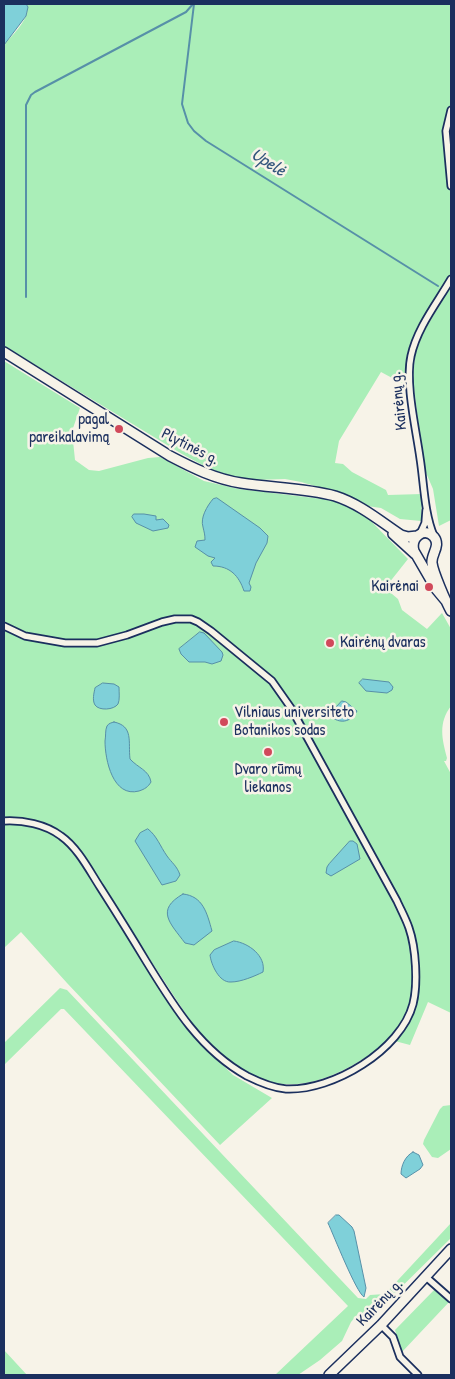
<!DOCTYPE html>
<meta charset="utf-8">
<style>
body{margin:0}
#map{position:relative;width:455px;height:1379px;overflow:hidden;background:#f7f3e8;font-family:"Patrick Hand",sans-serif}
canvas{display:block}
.frame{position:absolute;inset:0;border:5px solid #1b2f5e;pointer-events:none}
</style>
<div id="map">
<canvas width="455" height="1379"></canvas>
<div class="frame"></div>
</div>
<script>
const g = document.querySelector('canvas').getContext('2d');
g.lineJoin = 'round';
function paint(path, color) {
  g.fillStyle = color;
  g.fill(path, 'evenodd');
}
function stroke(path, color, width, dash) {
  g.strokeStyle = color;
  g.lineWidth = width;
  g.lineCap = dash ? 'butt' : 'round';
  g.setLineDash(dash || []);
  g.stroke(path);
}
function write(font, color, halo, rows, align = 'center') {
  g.font = font + ' "Patrick Hand",sans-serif';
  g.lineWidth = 5;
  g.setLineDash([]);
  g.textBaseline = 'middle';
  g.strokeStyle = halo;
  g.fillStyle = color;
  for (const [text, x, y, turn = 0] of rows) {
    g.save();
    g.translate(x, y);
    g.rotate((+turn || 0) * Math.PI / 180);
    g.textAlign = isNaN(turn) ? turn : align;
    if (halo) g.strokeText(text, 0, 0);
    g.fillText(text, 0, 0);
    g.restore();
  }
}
paint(new Path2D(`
 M26,4H451V274L419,326L409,348L406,359L407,386L381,372L339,441L335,463L343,464L352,472L386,490L388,495L422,494L421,521L400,519L381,508L367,506L350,496L301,482L285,479L254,480L235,477L210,469L182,454L4,346V45C12,35 32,18 26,4Z
 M451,286V520L439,526L433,489L424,468L413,380L415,354L423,333Z
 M4,361L80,408L72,431L75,460L89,470L99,471L148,458L160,457L204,481L239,489L331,500L364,514L408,559L385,588L398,599L402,610L427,629L442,613L451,629V706C438,723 442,739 447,758L446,761H444L451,774V1013L428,1002L410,1045L391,1040C312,1099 255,1105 191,1022L85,860L81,862L176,1013L194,1037L233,1075L272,1098L220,1145L67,983L21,932L4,948Z
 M60,988L67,990L358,1298L366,1299L370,1295L385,1294L451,1223V1238L373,1315L367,1313L358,1314L351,1322L342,1341L320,1360L298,1375H275L348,1306L64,1009H61L4,1065V1043Z
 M451,1105V1149L438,1158L432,1157L423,1144L424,1140L440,1109L443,1106Z
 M435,1289L450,1301L402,1352L395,1330Z
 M4,1350L27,1375H4Z`), '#aaeeb8');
const water = new Path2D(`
 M4,4H26L28,7L26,16L4,45Z
 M217,498L260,528L268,536L267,543L256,563L249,583L251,587L250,591H244C239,576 230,566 213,566L211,562L215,558L208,556L195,547L197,541L205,540C205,534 204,532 203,527C200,518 207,506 213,499Z
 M134,514H144L156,516V520L163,519L169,525L168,528L153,531L136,523L132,517Z
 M200,632L204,633L222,652L223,655L221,661L212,664L205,662H189L181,654L179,649Z
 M363,679L389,682L393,687L392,690L387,693L366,691L359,683Z
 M103,683L114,684L119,687C119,692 120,700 118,704C114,710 99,711 95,705C92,700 94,693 95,688Z
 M342,701L346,702L357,711C350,723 340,724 330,716V714Z
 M114,722C134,726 128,742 130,759C138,768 149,770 151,782C148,787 145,789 139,791C113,798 105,760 105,741C106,736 105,730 107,726C109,723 111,723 114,722Z
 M148,829C157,836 160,846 167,856C172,863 177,866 180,875L176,881L162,885L135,841L140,833Z
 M350,841H353L357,844L360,859L331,876L326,873L327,867L329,864Z
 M183,894C203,896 207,913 212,931L194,945L185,943C170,923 155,910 183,894Z
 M234,941C249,943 266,956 263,972C255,976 241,982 231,982C219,983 211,964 210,955L214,950Z
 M413,1152L419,1155L423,1165L420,1169L406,1178L401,1174C401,1166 405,1156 413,1152Z
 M336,1215H339L352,1227L354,1231L366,1288L364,1297C356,1292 334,1236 328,1223Z`);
paint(water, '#7fd0d9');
stroke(water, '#5790a8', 1);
stroke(new Path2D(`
 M194,4L182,104L188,123L194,131L206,141L438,286
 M26,297V105L31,95L35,92L186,12L193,4`), '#5790a8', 2);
const street = new Path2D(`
 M451,110L446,131L451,186
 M420,534L425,523L426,510
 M434,536C424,512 424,483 420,458C416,429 405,383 411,356C417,328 437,303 451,279
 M4,626L25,636L65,643H97L127,635L162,622L175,619H191L198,622L211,631L272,681L291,708L397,901C401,910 406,919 409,928C416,948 418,984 413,1004C401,1050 333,1091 286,1089C273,1088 259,1082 247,1076C200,1050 173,1005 146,961C131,936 116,912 100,887C89,870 78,848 61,836C45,824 23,820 4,821
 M426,1277L451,1299
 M381,1325L393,1337L400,1357L418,1375`);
const secondary = new Path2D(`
 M4,352L170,456C193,468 215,479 241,483C272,488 305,488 335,496C360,504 380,521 401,535L408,537L417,536
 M393,534L415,554
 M446,601L436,589L414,551C410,538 424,526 434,537C441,546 431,554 432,563C433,572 446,602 451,611
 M329,1375L381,1325L451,1249`);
stroke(street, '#1b2f5e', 9);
stroke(secondary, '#1b2f5e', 12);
stroke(street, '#f7f3e8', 5.5);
stroke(secondary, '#f7f3e8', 9);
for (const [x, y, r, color] of [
 [119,429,5,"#d1495b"],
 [429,587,5,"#d1495b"],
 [330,643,5,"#d1495b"],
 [224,722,5,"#d1495b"],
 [268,752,5,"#d1495b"]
]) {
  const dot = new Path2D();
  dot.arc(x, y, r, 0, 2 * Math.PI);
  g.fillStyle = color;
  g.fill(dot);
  stroke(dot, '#f7f3e8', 2);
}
write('16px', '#1b2f5e', '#f7f3e8', [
 ["Kairėnų g.",399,401,-96],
 ["Plytinės g.",190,447,27],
 ["Kairėnų g.",380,1303,-46]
]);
write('16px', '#1b2f5e', '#f7f3e8', [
 ["pagal",109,420],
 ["pareikalavimą",109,438],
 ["Kairėnai",419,587],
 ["Kairėnų dvaras",340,643,"left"],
 ["Vilniaus universiteto",234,713,"left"],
 ["Botanikos sodas",234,731,"left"],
 ["Dvaro rūmų",268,770,"center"],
 ["liekanos",268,788,"center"]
], 'right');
write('italic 18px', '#34577d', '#f7f3e8', [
 ["Upelė",268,163,32]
]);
</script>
